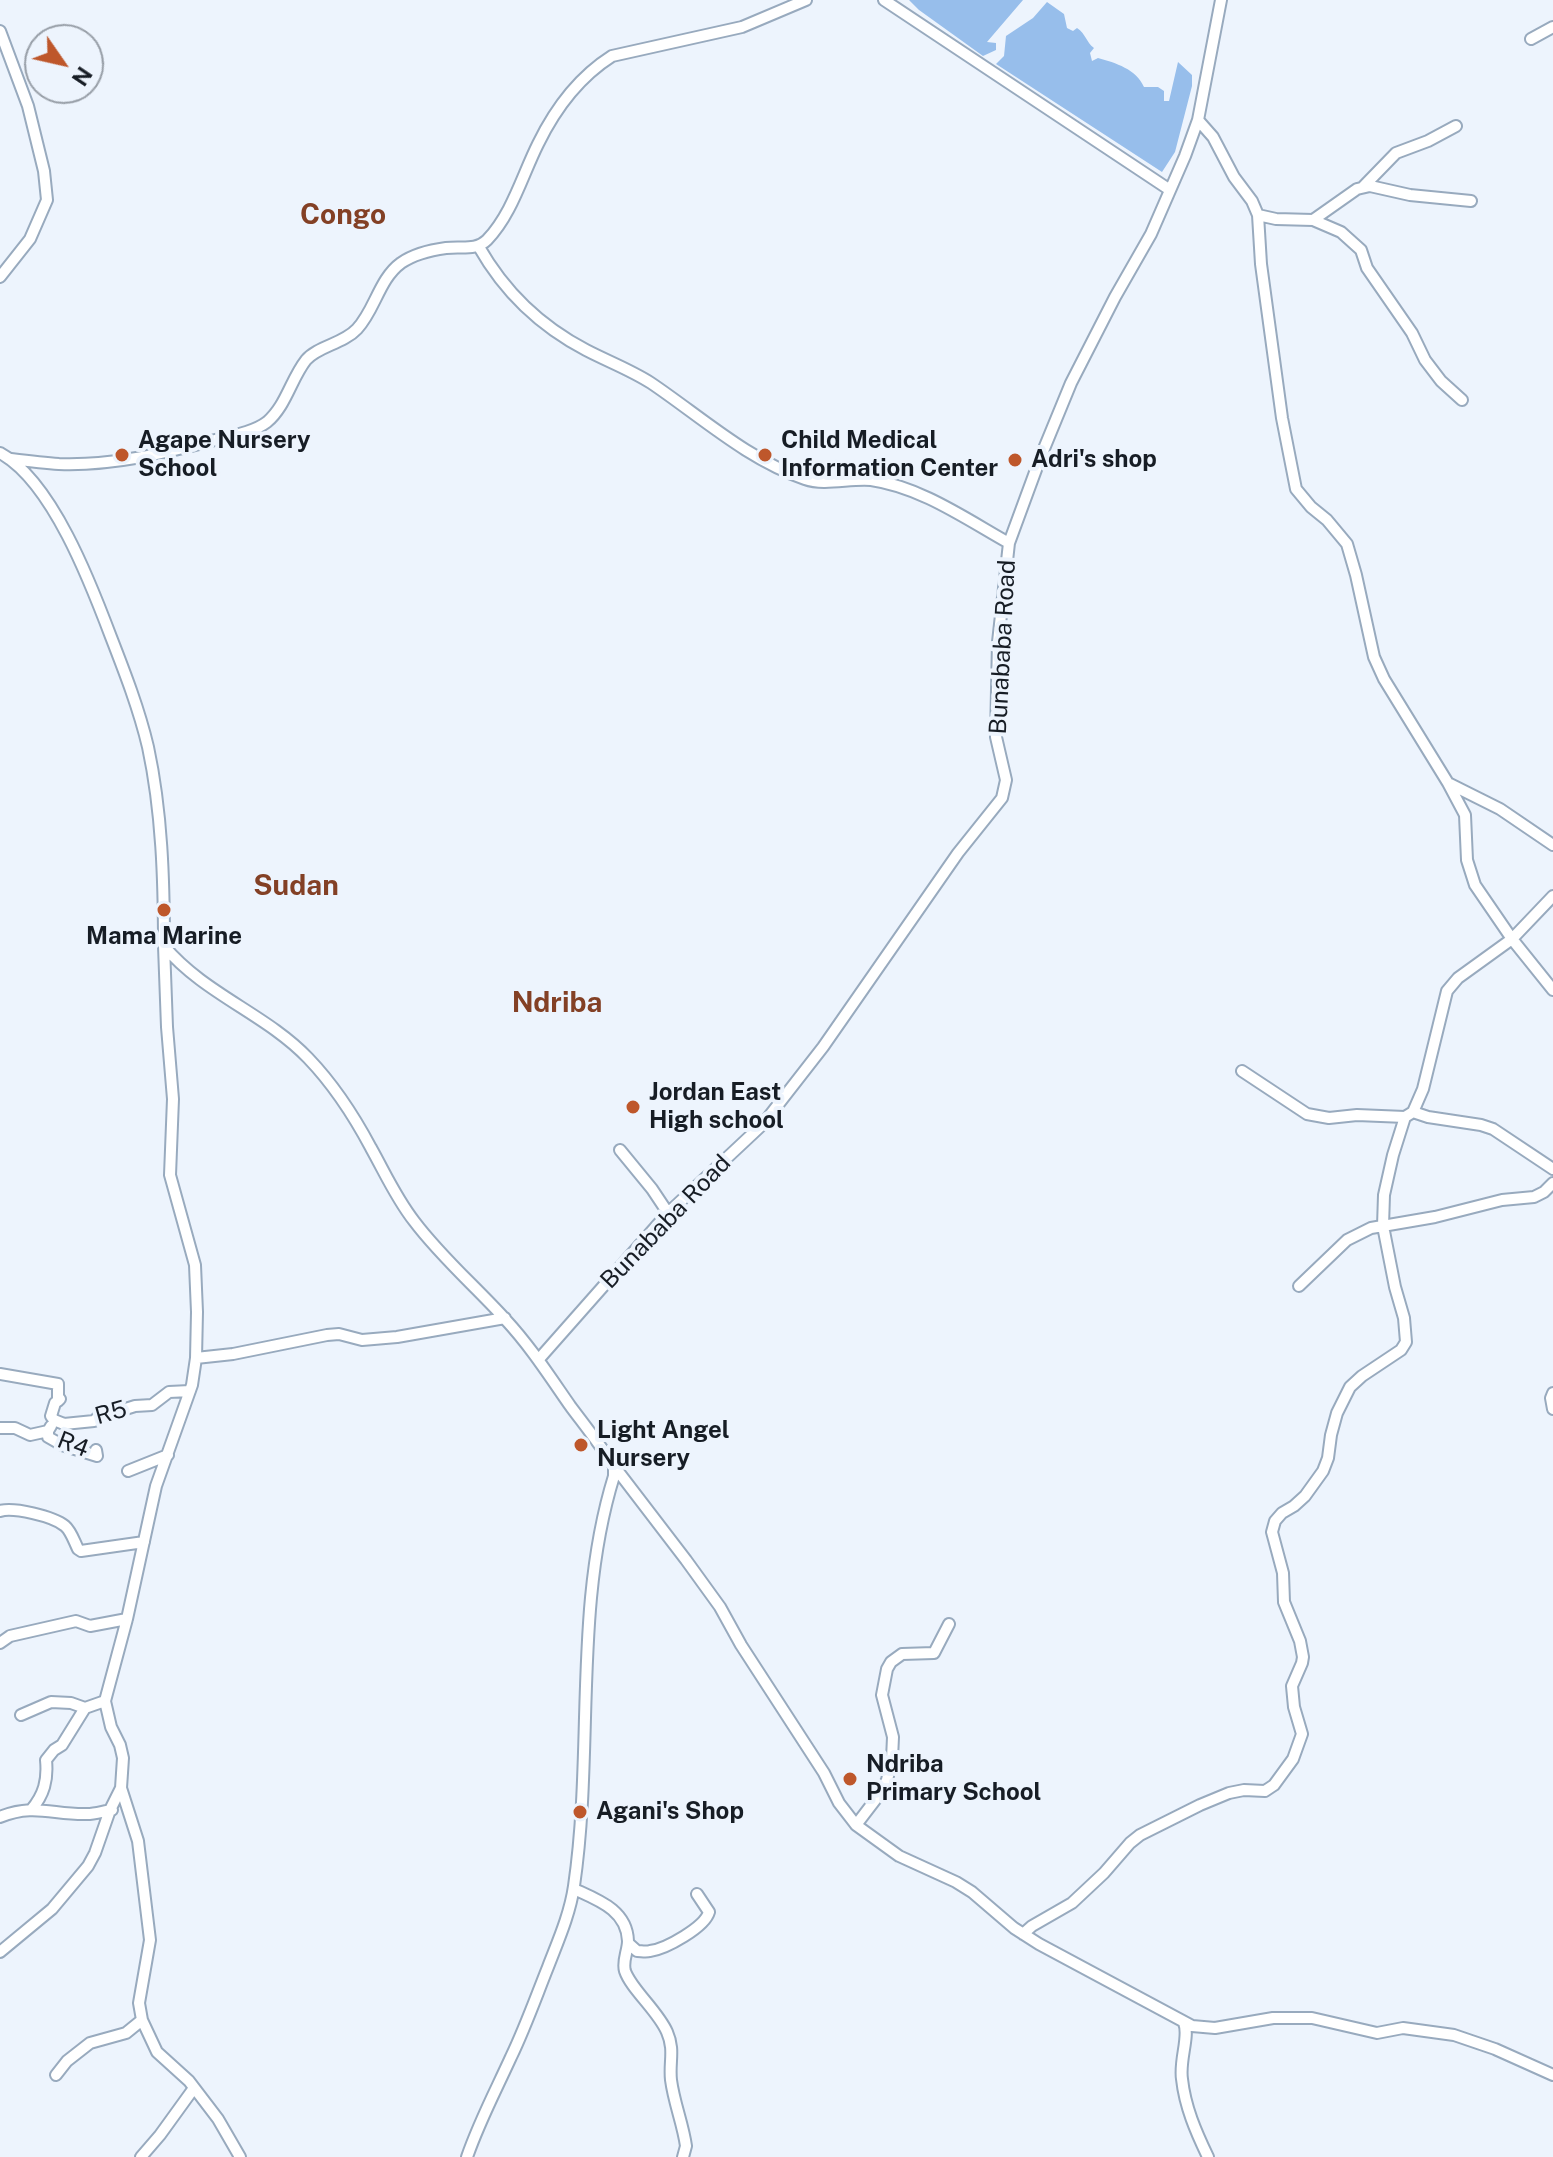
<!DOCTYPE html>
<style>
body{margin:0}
#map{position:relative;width:1553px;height:2157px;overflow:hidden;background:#edf4fd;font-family:"Public Sans",sans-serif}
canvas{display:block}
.north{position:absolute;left:24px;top:24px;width:80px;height:80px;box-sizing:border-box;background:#edf4fd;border:2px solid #979ea7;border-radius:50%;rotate:124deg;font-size:22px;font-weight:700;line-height:32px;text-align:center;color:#171d25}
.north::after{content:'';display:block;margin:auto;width:28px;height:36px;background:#be572b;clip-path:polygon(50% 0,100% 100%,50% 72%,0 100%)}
</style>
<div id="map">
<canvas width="1553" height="2157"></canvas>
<div class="north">N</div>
</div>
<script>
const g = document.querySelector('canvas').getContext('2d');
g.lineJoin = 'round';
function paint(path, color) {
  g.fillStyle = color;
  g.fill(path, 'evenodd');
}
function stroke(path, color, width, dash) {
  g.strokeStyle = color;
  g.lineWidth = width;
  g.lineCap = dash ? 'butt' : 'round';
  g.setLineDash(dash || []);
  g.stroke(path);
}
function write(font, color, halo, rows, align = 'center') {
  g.font = font + ' "Public Sans",sans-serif';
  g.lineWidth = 8;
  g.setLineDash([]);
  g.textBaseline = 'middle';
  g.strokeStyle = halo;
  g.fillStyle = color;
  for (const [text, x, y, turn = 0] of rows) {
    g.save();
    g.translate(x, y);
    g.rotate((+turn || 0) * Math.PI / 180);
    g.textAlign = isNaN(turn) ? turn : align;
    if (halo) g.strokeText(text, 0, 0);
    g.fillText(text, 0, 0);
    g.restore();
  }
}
paint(new Path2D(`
 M909,0H1023L987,42L996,43V50L983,56L919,10Z
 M1047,2L1064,14L1067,28L1073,31L1077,28C1086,34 1086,42 1094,48L1090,53L1092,61L1098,58C1116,63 1136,69 1144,87H1158L1164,91V101H1169L1178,62L1192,75V86L1175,152L1162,172L996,64L1004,56L1006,36L1033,18Z`), '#97beeb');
const minor = new Path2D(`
 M884,0L1170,190
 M0,31L28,106L44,171L47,200L30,239L0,277
 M1531,39L1553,27
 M1198,120L1213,137L1234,177L1252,201L1258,215L1261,264L1282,418L1296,489L1311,507L1327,520L1347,544L1356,575L1374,657L1384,679L1448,783L1465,815L1467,860L1475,885L1512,939L1553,990
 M1363,187L1396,153L1428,141L1456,126
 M1258,215L1276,219L1313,220L1341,232L1361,250L1367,268L1412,333L1425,360L1441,381L1462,400
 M1313,220L1357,189L1370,186L1410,195L1471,201
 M479,247C504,291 540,326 586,350C607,361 631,370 651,383C700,416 748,460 805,479C825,486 850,478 871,480C921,487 966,519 1009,543
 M0,453C52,481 91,584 111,637C125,673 139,709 148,747C162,812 164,880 164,946C204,994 266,1014 308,1058C333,1084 354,1116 371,1148C385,1173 396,1198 414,1221C441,1257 475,1286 505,1319C531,1347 550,1377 571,1407C586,1427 601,1446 614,1466V1476C573,1608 594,1750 574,1886C570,1914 558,1941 548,1967C536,1997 525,2028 511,2057C496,2090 479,2122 467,2157
 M11,459C27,461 43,463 59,464C112,466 165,453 215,440C231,436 254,432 267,422C286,406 291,379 306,360C318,346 343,344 357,329C375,310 379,279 401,263C414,254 431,250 446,248C461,246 476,251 487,240C512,214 522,176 538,144C555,109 579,77 612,56L742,27L806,0
 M1450,784L1500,809L1553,845
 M164,946L167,1027L173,1099L170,1175L195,1265L197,1312L196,1358L192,1385L156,1486L127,1619L105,1701L111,1727L120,1745L123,1758L121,1788L138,1841L150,1940L139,2003L142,2020L157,2052L189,2081L218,2119L240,2157
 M1242,1071L1307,1114L1329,1118L1357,1115L1405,1117
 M1413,1112L1428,1117L1481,1125L1493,1129L1553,1169
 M620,1150L652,1189L668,1213
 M1299,1286L1347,1240L1371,1228L1435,1217L1502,1200L1534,1197L1544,1192L1553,1183
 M196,1358L233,1354L327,1335L339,1334L362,1340L397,1337L505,1318
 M539,1359L668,1213L763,1124L823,1047L958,853L1002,798L1006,780L996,737L998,642L1009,543L1041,456L1071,383L1115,297L1151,234L1185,156L1198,120L1221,0
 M0,1374L58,1384V1401
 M1553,1393L1551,1398L1553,1409
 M60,1399L55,1403L51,1416L54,1420L64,1424L94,1421L101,1414L116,1412L135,1406L152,1405L169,1392L190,1391
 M0,1428H15L30,1435L48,1431L51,1426
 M48,1431V1437L62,1445L97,1456L96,1450
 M614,1466L686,1560L720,1607L741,1645L824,1773L839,1803L856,1825L899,1856L956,1882L972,1892L1014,1928L1039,1944L1192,2026L1215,2028L1273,2018H1312L1377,2033L1403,2028L1454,2035L1495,2049L1553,2075
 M128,1471L168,1455
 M0,1511C13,1507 53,1516 65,1526C71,1531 74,1541 78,1549L81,1551L144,1542
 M0,1643L10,1636L76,1621L90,1626L127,1619
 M21,1715L51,1702L71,1703L85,1708L105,1701
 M31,1810C44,1795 48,1780 46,1760L54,1750L62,1745L85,1708
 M0,1817C34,1803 53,1815 87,1814C95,1814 104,1811 112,1810
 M856,1825L879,1795L887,1780L892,1759L893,1737L882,1695L887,1669L891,1662L902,1654L934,1653L949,1624
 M574,1889C598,1900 627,1910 628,1941C628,1951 622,1961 625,1971C631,1989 658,2011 667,2032C675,2050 669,2062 671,2080C674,2103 683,2124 686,2146L683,2157
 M1023,1934L1032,1926L1072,1903L1104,1873L1130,1843L1140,1835L1200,1805L1229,1793L1244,1790L1265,1791L1274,1785L1293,1759L1302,1734L1294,1707L1292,1686L1302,1663L1303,1657L1300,1641L1284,1602L1283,1573L1272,1532L1275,1521L1282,1513L1294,1506L1305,1496L1323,1471L1328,1458L1331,1435L1337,1413L1350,1387L1362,1376L1401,1350L1406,1342L1404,1318L1395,1287L1383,1226L1384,1195L1393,1155L1405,1117L1413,1112L1423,1089L1447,991L1458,978L1512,939L1553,896
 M628,1943L637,1951C641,1951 646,1952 650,1951C666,1949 705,1927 709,1912L697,1894
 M0,1952L52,1909L88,1866L95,1853L110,1810L121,1788
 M1184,2023C1190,2036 1179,2060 1182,2079C1185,2107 1196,2132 1208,2157
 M56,2075L67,2061L90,2043L126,2033L142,2020
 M141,2157L160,2135L194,2088`);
stroke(minor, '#98aabe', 14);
stroke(minor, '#fff', 10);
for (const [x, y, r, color] of [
 [122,455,8,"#be572b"],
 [765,455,8,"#be572b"],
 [1015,460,8,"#be572b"],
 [164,910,8,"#be572b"],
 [633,1107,8,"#be572b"],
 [581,1445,8,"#be572b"],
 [850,1779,8,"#be572b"],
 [580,1812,8,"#be572b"]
]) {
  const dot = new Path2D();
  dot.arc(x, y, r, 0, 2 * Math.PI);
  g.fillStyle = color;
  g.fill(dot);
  stroke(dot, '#edf4fd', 3);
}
write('bold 24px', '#171d25', '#edf4fd', [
 ["Agape Nursery",138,441],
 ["School",138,469],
 ["Child Medical",781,441],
 ["Information Center",781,469],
 ["Adri's shop",1031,460],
 ["Mama Marine",164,937,"center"],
 ["Jordan East",649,1093],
 ["High school",649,1121],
 ["Light Angel",597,1431],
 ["Nursery",597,1459],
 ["Ndriba",866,1765],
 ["Primary School",866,1793],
 ["Agani's Shop",596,1812]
], 'left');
write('24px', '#171d25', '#edf4fd', [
 ["Bunababa Road",1003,647,-87],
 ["Bunababa Road",666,1222,-46],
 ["R5",111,1413,-16],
 ["R4",73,1445,21]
]);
write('bold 28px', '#834025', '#edf4fd', [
 ["Congo",343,215],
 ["Sudan",296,886],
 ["Ndriba",557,1003]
]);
</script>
